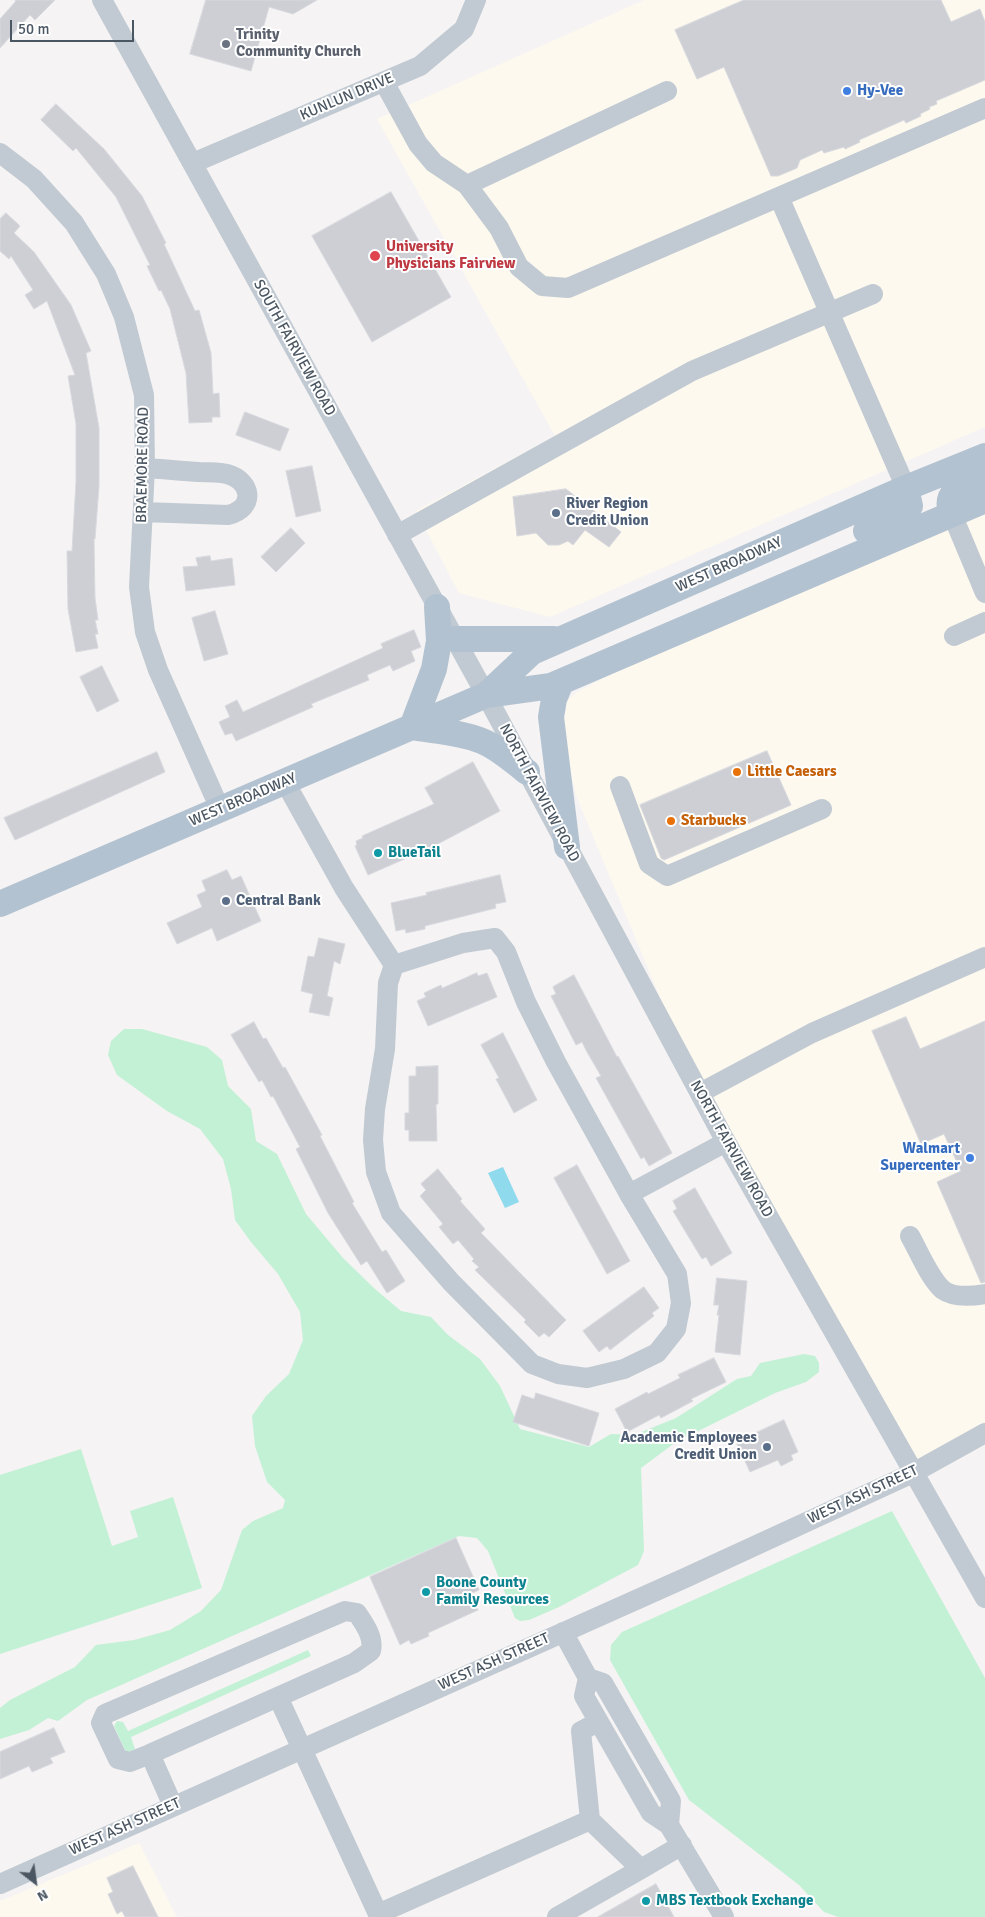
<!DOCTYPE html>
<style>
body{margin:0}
#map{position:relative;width:985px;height:1917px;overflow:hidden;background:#f5f3f3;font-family:Signika,sans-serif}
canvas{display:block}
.north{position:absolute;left:10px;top:1857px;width:50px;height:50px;-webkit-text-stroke:4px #fff;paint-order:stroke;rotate:150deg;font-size:14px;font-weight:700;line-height:20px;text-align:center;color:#4a5661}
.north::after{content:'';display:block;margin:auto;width:18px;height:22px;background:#4a5661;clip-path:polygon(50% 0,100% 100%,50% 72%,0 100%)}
.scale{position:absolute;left:10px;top:20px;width:124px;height:22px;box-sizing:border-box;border:2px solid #4a5661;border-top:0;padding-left:6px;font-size:15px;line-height:18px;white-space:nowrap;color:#4a5661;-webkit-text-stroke:4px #fff;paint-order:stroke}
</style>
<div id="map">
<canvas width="985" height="1917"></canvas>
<div class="north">N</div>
<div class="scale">50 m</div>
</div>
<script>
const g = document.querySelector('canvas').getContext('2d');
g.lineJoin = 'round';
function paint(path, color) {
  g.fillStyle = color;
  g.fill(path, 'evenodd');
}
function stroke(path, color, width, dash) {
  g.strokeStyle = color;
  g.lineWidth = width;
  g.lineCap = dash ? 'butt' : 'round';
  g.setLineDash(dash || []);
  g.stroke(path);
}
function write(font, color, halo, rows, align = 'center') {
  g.font = font + ' Signika,sans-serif';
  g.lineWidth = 4;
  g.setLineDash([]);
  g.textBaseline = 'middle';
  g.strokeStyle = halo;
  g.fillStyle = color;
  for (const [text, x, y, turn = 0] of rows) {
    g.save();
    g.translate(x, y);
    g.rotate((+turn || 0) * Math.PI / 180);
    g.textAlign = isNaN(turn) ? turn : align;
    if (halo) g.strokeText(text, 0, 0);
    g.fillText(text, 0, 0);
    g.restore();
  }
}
paint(new Path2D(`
 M644,0H985V427L550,617L459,593L416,511L555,436L377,119Z
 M985,505V1433L913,1473L700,1093L577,798L560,735L563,705L577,692L781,587Z
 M139,1843L177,1917H0V1901Z`), '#fdf9ef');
paint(new Path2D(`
 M124,1029H142L207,1047L222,1060L228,1086L251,1109L256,1141L277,1154L306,1214L343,1258L375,1289L401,1311L431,1317L448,1335L480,1359L500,1386L520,1429L589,1447L611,1434L634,1435L676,1418L737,1379L751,1376L760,1363L804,1354L815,1356L819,1363V1372L806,1382L775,1393L676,1442L641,1468L644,1551L638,1565L559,1607L529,1620L520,1621L515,1618L488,1551L477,1538L459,1536L87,1700L58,1721L48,1718L29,1730L0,1739V1708L10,1700L75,1667L96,1645L134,1640L170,1630L201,1611L221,1590L242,1530L253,1521L283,1508L285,1500L267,1482L255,1446L252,1416L266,1396L289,1374L303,1340L300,1312L278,1274L251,1242L235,1220L231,1189L223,1159L200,1129L167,1111L117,1075L108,1055L111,1041Z
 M81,1449L112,1546L138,1537L130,1511L173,1497L202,1588L0,1654V1475Z
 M892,1511L985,1678V1917H838L824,1912L799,1885L689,1800L610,1660L611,1645L622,1632Z
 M308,1650L311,1656L131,1737L135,1749L129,1752L125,1750L114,1726L117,1721L123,1722L128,1731Z`), '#c3f1d5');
paint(new Path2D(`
 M503,1167L519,1202L505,1208L488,1173Z`), '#90daee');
const building = new Path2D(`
 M15,0H55L35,20L30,15L0,48V19L16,1Z
 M206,0H317L293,14L269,7L251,71L190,54Z
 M744,0H941L951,22L980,9L985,22V80L936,101L937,104L929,107L930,109L920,114L921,116L906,123L904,120L859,140L860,142L845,149L844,147L824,153L822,150L800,160L797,168L778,176H771L724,67L697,79L675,30Z
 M56,104L104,149L142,196L166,243L164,244L195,311L199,310L211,353L213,394L219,393L220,417H212V422L189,423L186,373L170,309L161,290L159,291L147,266L150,265L116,197L76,148L73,151L41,120Z
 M391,192L451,297L372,342L312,236Z
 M6,213L20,226L14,233L34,252L71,305L91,351L86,353L99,428V486L95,539H94L95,598L98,620H95L98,634H95L98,648L76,652L68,609L67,551H72L76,482V424L68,376L75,375L47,301L34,309L25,295L33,290L11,256L9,259L0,251V219Z
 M245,412L289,429L280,451L236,435Z
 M312,466L321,511L296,517L286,471Z
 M566,489L621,532L609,547L585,530L573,545L568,541L559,545H548L536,533L517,536L513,497Z
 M291,528L305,543L276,572L261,557Z
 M210,556L211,561L232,558L235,585L186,591L183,567L198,566L196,558Z
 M215,611L228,654L204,661L192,618Z
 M414,630L421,647L411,651L415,661L393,671L390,665L367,675L369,680L311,704L313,707L236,741L232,733L225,735L219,722L230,717L225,706L237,700L243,712L383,648L381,644Z
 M102,666L119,701L97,712L80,677Z
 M767,751L791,805L664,860L661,858L640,805Z
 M157,752L165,772L15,840L4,818Z
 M473,762L500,811L434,846L368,875L355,846L357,845L356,841L363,838L362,836L434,804L425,788Z
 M227,870L232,880L241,876L261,921L217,941L212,928L177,944L167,923L202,907L197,895L206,891L202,881Z
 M500,875L506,902L495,904L496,908L425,926V929L406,933L405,929L396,931L391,903L427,895L426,893Z
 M319,938L345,944L340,964L334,961L327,996L333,998L329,1016L309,1012L313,994L301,991L308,956L314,957Z
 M477,973L478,976L487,973L497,997L428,1026L417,1001L426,997L424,993L441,985L442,988Z
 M574,975L617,1057L618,1056L672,1153L649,1166L644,1157L641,1159L596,1078L601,1076L587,1052L582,1042L576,1045L551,996L556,994L553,987Z
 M906,1017L920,1049L985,1021V1282L981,1283L937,1182L961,1171L944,1134L921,1144L872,1031Z
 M254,1022L263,1039L266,1038L283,1068L285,1067L302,1098L322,1135L320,1136L354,1202L352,1203L382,1252L386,1250L405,1281L387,1293L367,1261L361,1265L328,1213L296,1149L300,1147L273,1096L271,1097L262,1080L259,1082L231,1035Z
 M503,1033L537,1100L514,1113L496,1079L499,1078L481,1045Z
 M438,1066V1104H436L437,1141H409V1130H405V1113H409V1076H416V1067Z
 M577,1165L630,1261L607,1274L554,1178Z
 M438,1169L462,1199L460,1201L485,1229L481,1233L566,1320L549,1337L544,1333L539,1337L524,1322L526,1320L475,1270L479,1267L472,1261L474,1259L458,1240L453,1244L439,1227L443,1224L420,1196L426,1190L421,1184Z
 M695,1188L732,1253L711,1266L706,1257L702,1259L673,1211L677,1209L673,1201Z
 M717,1278L747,1281L740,1355L715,1352L719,1315H717L719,1305H714Z
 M644,1287L659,1308L652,1313L654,1316L610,1350L607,1346L599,1352L583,1331Z
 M714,1358L726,1382L691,1399L693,1401L661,1418L659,1415L627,1432L615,1409L647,1392L648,1394L680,1378L678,1375Z
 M536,1393L599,1413L589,1446L513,1422L522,1395L534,1399Z
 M784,1420L798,1452L791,1455L793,1460L781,1466L778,1460L750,1472L736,1442Z
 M456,1538L479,1590L470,1594L478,1610L428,1633L429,1636L411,1644L409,1640L400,1645L370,1577Z
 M54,1728L65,1752L50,1758L53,1763L32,1772L29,1766L0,1779V1752Z
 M133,1866L158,1917H125L122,1911L117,1914L108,1894L113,1892L107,1878Z
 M656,1884L674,1917H598Z`);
paint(building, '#cdcfd5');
stroke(building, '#d7d9de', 1);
stroke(new Path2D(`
 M102,0L486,695L726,1142L985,1598
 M384,82L418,144L434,163L467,185L499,228L519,267L542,286L568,288L985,108
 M0,153L34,179L74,223L106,274L124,317L144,395L145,468L139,587L145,632L158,670L220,809
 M193,163L420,66L464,29L476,0
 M467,185L667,91
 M779,197L906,488
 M143,512L228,515C256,508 252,481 227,474C218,472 208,472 199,472C181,471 163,469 145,468
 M952,514L985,593
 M397,535L692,371L873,294
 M954,636L985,622
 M285,782L344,888L394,965
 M620,786L649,864L667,876L822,809
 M495,938L506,952L526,1002L556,1062L629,1194L677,1274L681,1303L676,1329L657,1353L624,1369L587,1378L558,1374L532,1364L451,1282L391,1213L376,1172L373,1140L375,1109L385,1049L388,983L394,965L463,943Z
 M700,1093L812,1033L985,957
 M629,1194L726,1142
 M910,1236C919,1252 930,1279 943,1290C954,1298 973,1296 985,1294
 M563,1632L588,1678L603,1683L671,1801L669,1825
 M588,1678L584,1696L651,1813L669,1825L724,1917
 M278,1697L378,1914L590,1820
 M598,1722L581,1731L590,1820L641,1869L682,1845
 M150,1754L130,1762L118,1759L101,1723L105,1714L345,1611L357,1613C365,1625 374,1637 371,1651L354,1663L150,1754L173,1806
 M0,1884L685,1578L913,1473L985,1433
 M557,1917L641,1869`), '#c1cad2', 20);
stroke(new Path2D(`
 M952,514C942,490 966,485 985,476
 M866,531C881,525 901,520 910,506L906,488
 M437,607L439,641L434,669L412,727C434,731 461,732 482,741C499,748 513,761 527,772
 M455,639H554
 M561,682L554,699L551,717L567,847
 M486,695L532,652L906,488L985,456
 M0,904L486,695L551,686L985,500`), '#b3c2d1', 26);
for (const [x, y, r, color] of [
 [226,44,5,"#6b7280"],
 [847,91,5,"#3f7fe0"],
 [375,256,6,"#e0444e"],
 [556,513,5,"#5c6f8a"],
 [737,772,5,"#e8710a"],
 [671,821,5,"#e8710a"],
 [378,853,5,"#0f9aa8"],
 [226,901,5,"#5c6f8a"],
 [970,1158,5,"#3f7fe0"],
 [767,1447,5,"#5c6f8a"],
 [426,1592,5,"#0f9aa8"],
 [646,1901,5,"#0f9aa8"]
]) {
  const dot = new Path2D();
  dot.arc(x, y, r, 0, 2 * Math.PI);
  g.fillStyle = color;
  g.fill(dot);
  stroke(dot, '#fff', 2);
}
write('bold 15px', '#5b616d', '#fff', [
 ["Trinity",236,35],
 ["Community Church",236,52]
], 'left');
write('bold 15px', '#366cbe', '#fff', [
 ["Hy-Vee",857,91],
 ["Walmart",960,1149,"right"],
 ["Supercenter",960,1166,"right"]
], 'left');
write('15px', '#4a5661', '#fff', [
 ["KUNLUN DRIVE",347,97,-23],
 ["SOUTH FAIRVIEW ROAD",294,348,61],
 ["BRAEMORE ROAD",143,465,-89],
 ["WEST BROADWAY",729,565,-24],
 ["NORTH FAIRVIEW ROAD",539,793,62],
 ["WEST BROADWAY",243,800,-23],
 ["NORTH FAIRVIEW ROAD",731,1149,61],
 ["WEST ASH STREET",863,1495,-25],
 ["WEST ASH STREET",494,1662,-24],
 ["WEST ASH STREET",125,1827,-24]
]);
write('bold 15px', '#be3a42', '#fff', [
 ["University",386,247],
 ["Physicians Fairview",386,264]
], 'left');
write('bold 15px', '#4e5e75', '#fff', [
 ["River Region",566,504],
 ["Credit Union",566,521],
 ["Central Bank",236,901],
 ["Academic Employees",757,1438,"right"],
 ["Credit Union",757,1455,"right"]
], 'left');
write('bold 15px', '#c56008', '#fff', [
 ["Little Caesars",747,772],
 ["Starbucks",681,821]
], 'left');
write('bold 15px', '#0d838f', '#fff', [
 ["BlueTail",388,853],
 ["Boone County",436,1583],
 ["Family Resources",436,1600],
 ["MBS Textbook Exchange",656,1901]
], 'left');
</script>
